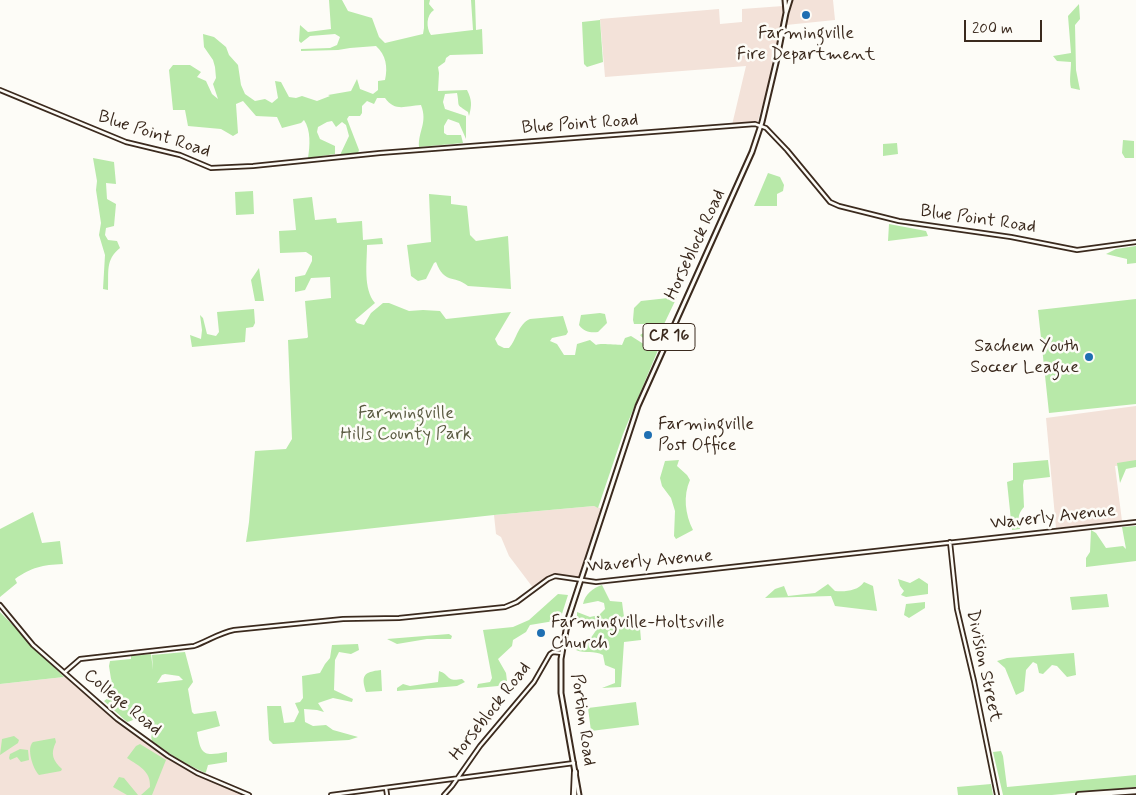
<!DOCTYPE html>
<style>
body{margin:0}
#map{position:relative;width:1136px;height:795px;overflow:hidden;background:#fdfcf7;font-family:Mynerve,sans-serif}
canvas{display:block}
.scale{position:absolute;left:964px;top:20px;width:78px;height:22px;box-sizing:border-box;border:2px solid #3b2a1e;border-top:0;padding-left:6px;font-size:15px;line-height:18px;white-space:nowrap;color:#3b2a1e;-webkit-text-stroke:4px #fdfcf7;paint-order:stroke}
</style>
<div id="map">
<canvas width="1136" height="795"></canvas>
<div class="scale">200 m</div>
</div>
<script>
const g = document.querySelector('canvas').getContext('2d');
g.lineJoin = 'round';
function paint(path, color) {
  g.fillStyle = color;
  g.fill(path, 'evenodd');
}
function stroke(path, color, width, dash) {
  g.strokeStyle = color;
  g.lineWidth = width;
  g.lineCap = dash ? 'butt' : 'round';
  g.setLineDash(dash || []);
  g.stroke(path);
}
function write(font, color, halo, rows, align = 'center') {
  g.font = font + ' Mynerve,sans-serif';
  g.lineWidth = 5;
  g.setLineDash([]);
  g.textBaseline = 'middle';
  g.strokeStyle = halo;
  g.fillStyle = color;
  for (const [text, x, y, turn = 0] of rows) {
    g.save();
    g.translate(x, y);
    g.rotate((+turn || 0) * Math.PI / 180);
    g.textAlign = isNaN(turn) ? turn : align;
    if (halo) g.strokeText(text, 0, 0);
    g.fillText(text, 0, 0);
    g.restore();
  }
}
paint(new Path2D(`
 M785,0H833L835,20L786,25L757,124L732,125L746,66L605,77L600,19L719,9L720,24L742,22V9L783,6Z
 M1136,406V464L1115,466L1122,521L1056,528L1046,418Z
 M594,506L603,509L580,581L555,576L548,579L534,589L509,556L501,537L496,534L494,515Z
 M68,675L117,719L168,756L197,773L249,795H0V684L64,677Z`), '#f3e2d9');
paint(new Path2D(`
 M329,0H342L348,11L372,18L379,37L385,43L423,34L424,28V0H430L429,4L434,10C426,15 426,28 431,35L473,30L471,0H475L476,30L482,29L483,54L450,55L446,58L445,62L438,67L439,73L438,91L467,90C472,100 472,105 469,116L468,112C455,103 460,108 457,93L445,94L443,102L445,109L466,116V139L459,123L448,119L444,126V133L447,135H461L463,143L419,147C418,131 428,123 421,105C405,106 395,112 385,98H377L374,104L367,101L362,106V113L360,116H349L347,119L359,150L358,153L340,155L349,136L346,125L342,122L336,127L332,121L327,122L318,127L317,132L320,139L335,146V154L308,158C310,146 311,130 304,120L301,123L282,128L277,117L256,116L243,101L236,104L238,133L233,136L221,129L188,126L185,110H173L169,70L173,65H190L201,72L197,77L206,81L212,94L218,99L213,84L216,78L215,67L213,60L204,47L203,34L214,37L226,47L229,55L238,65L241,85L245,94L255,101L265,99L272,103L278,98L275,81L281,82L289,97L296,98L302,96L317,101L330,96L328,95L351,91L357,79L360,89L373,94L378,90V81L385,80C388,67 386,55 376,46L350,48L338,50L301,51V49L330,48L337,45L340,37L335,34L310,36L301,43L299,41L300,25L308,32L331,29Z
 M1079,4L1080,19L1075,25L1076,70L1080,90L1071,88C1069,80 1071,71 1071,62L1057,61L1053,56L1071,53L1068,16Z
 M600,20L603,62L587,67L584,64L582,22Z
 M1123,140L1134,141V158H1125L1122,153Z
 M897,143L898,154L883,156V144Z
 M93,158L114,162L116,184L106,183L107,199L116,204L114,226L106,228L105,235L108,240L117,241L120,248C105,260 109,272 108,290L103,289L105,255L99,235L101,223L96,190L97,181Z
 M768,173L780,177L784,185L783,191L777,194V206H754Z
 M253,191L254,214L236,215L235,192Z
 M429,194L451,196V204L467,206L470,235L476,241L508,236L511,289L468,286C453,274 445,285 436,262L434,263L426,279L418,281L411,276L407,245L431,242Z
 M312,197L315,220L336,218L337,223L362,221L363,240L382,238L383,244L367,245C367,263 363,289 375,303L355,320L357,323L364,325L371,313L383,303H389L409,311L423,310L440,311L446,319L511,312L495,339L498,345L504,348H509C517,339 518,324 530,319L563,316L568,332L566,335L552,338L550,341L557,344L564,355H575L577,344L590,340L596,345C600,343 615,345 622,345L625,338L631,336L653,350H658L623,434L598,508L594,506L494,515L246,542L249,522L255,451L286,449L292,439L288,340L307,338L308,337L305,301L331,298L330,277L311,278L305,290L295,292V277L305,275L312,261V256L306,252L280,253L279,231L296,230L293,199Z
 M889,224L926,231L928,236L888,241Z
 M1136,246V263L1127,264V259L1106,254L1116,249Z
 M259,268L264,301H255L251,280Z
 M677,297L655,343C649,341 644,340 640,335L655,326L654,324H634L633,320L634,308L641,301Z
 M1136,299V404L1049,413L1038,310Z
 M254,309L255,323L253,327L246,328L245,342L192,347L190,335L201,339L202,330L200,315L203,318L207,334L216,336L219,332L217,312Z
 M600,313L605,314L607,323L598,332C591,333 584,332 579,325L581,315Z
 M679,460L677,466L687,475L690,480C683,496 685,514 693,530L676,539L674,536L675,511L671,498L662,486L660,478L665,461Z
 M1048,460L1050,477L1024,480L1023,485L1024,507C1017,515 1018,520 1020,529L1012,530L1007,482L1013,480V463Z
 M1136,460V467L1126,469L1120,483L1117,463Z
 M33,512L42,543L60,541L63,564C42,565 32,567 15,579L17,583L0,597V529Z
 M1136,526V561L1086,567V558L1090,552L1091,530L1096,533L1106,548L1123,546L1126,549L1122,527Z
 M919,578L928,584V594L906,597L901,595L904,591L900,586L898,579L910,583Z
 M864,582L873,586L877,611L835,606L831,596L765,598L775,589L784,586L788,596L815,593L828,584L835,591C845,592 858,591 864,582Z
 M602,585L610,601L622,602L624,617L639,616L641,640L624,642L621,687L602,688L615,683V669L605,665L603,655C594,650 585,654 576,650L581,644L588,642L597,629L596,625L577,619V612L590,617L599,615L605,609L604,603L598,601L583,604C585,594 593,588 602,585Z
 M558,594L568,595L560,620L530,625L526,632L513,640L512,646L498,659L506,673L507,681L498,686L477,688L478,684L490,682L492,678L483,630L513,627L529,620Z
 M1107,594L1109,607L1072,610L1070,597Z
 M925,602V608L909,618L904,615L906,604Z
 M0,612L64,677L0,684Z
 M449,634L452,636L451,639H427L397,644L387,639Z
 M358,644L359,650L351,654L339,652L335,660L334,690L353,699L352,702L333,698L318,703L324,712L317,710L304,709L305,722L313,726L326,725L333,730L358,737L349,740L273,744L269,740L267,706H281L284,723L294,722L299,712L295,703L300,702L303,698L302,676L320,673L325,664L330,658L332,645Z
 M185,652L193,682L188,689L192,712L194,714L216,711L220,726L197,732C201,756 204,756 227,752V762L208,765L206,772L205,773L179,760L152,741C150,735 153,734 153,729C155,708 136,720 127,722L104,701L112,695L113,692L109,666L110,661L131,659V656L151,654L153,670L152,655ZM165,674L179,676L183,680L157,683L162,675Z
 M1074,653L1076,675L1067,677L1057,666L1052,665L1043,674L1039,673L1037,664L1033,662L1026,670L1024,691L1016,695L1005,668L997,661L1007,658Z
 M381,670L382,691L366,692C361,676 363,672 381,670Z
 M439,671C451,675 445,682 462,679L465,682L457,686L397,691V688L403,684L410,686L438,682Z
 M636,702L639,725L591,731L588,708Z
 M14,736L19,740L18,743L0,755L2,739Z
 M55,738L56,742C50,754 53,761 62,769L61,771L39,775C33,769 26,748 33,742Z
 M140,744L166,760L152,795H141L150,787C151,771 139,766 127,758L136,746Z
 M20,749L28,750L29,760L21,762L17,757L10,760L9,758L10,754Z
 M1001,751L1003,756L1007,787L1136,775V787L1052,795H1003L993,752Z
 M119,777L124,778L138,795H127L113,787Z
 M991,784L993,795H958L957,787Z`), '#b8e9a9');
const minor = new Path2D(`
 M0,90L126,142L180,155L211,168L253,166L380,153L755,124L766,128L787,150L830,202L839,206L899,221L1011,237L1077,250L1136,242
 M950,542L957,609L974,681L997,795
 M0,605L33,645L117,719L168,756L197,773L249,795
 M65,672L80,659L194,646C208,641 219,633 234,630L343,619L399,618L505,607L517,602L548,579L555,576L596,582L1136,522
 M386,788L387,795
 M331,795L574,763
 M444,795L452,786L480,746L534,682L550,654L553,652L562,653`);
const major = new Path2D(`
 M785,0L786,12
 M579,795L561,693V659L568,619L638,406L752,152L762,122L776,63L786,13L790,0`);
const highway = new Path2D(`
 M574,795L575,772
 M1079,795L1136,791`);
stroke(minor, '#3b2a1e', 6);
stroke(major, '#3b2a1e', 7);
stroke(highway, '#3b2a1e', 8);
stroke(minor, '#fdfcf7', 2.5);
stroke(major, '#fdfcf7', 3);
stroke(highway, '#fdfcf7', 4.5);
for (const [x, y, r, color] of [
 [806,15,5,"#1f6fb2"],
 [1089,357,5,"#1f6fb2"],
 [648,435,5,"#1f6fb2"],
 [541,633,5,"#1f6fb2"]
]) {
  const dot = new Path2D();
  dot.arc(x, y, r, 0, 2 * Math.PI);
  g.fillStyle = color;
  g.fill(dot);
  stroke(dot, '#fdfcf7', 2);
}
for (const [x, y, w] of [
 [669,337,52]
]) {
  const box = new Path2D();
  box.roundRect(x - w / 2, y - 13.5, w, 27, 4);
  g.fillStyle = '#fdfcf7';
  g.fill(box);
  stroke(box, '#3b2a1e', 1);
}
write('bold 16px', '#3b2a1e', null, [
 ["CR 16",669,337]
]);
write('18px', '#3b2a1e', '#fdfcf7', [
 ["Farmingville",806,34,"center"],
 ["Fire Department",806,55,"center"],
 ["Sachem Youth",1079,347,"right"],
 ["Soccer League",1079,368,"right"],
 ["Farmingville",658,425],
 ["Post Office",658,446],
 ["Farmingville-Holtsville",551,623],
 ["Church",551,644]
], 'left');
write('18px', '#3b2a1e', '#fdfcf7', [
 ["Blue Point Road",580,125,-4],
 ["Blue Point Road",154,135,18],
 ["Blue Point Road",978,220,8],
 ["Horseblock Road",696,245,-65],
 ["Waverly Avenue",1053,518,-6],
 ["Waverly Avenue",650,562,-5],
 ["Division Street",983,666,78],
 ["College Road",122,703,39],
 ["Horseblock Road",491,712,-52],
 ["Portion Road",582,720,82]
]);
write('18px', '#5a5a41', '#fdfcf7', [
 ["Farmingville",406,414],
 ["Hills County Park",406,435]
]);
</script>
